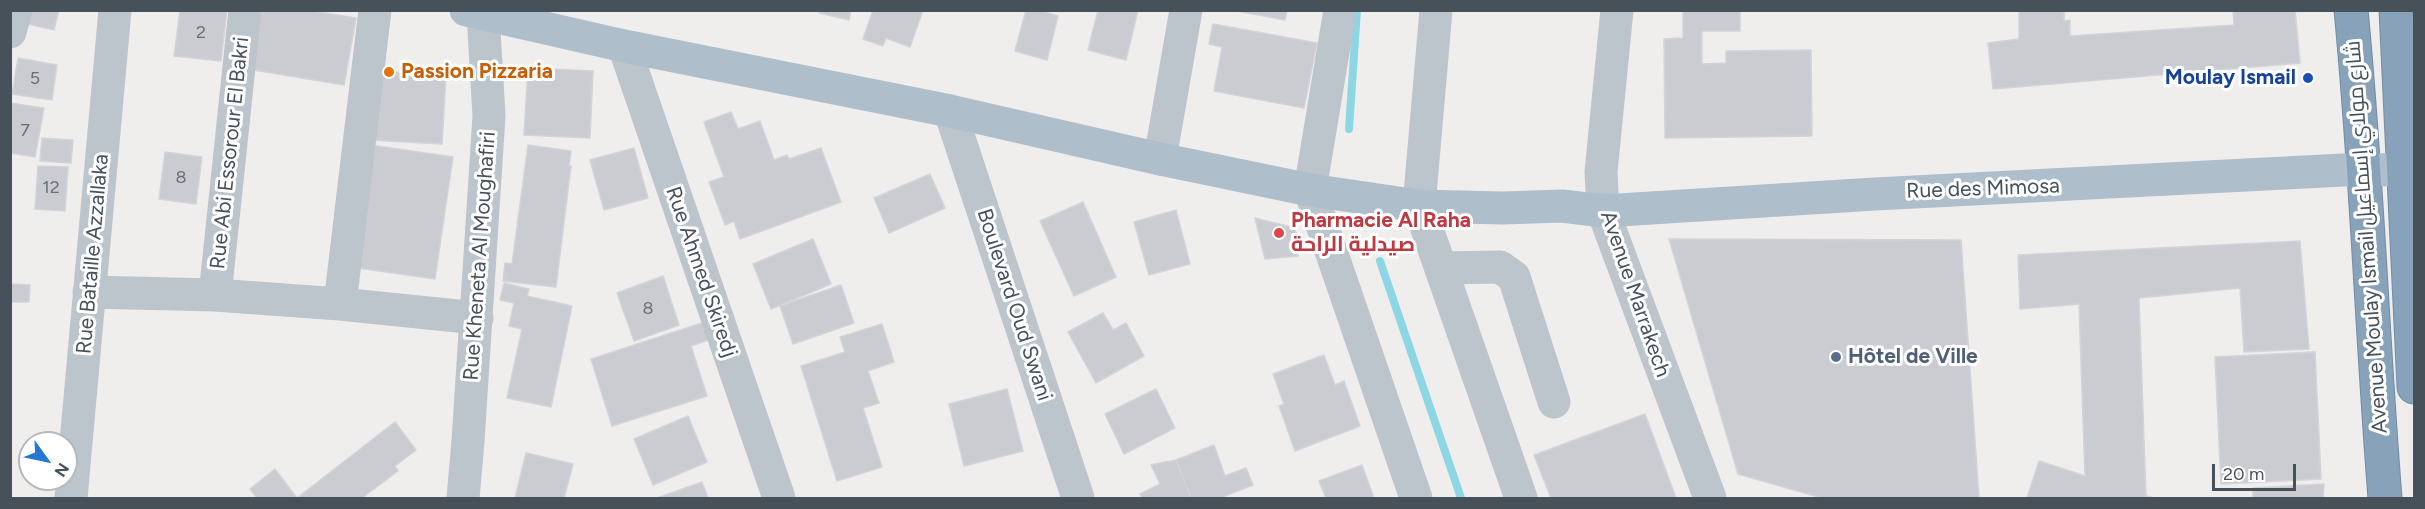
<!DOCTYPE html>
<meta charset="utf-8">
<style>
body{margin:0}
#map{position:relative;width:2425px;height:509px;overflow:hidden;background:#f0eded;font-family:Figtree,sans-serif}
canvas{display:block}
.frame{position:absolute;inset:0;border:12px solid #465159;pointer-events:none}
.north{position:absolute;left:18px;top:431px;width:60px;height:60px;box-sizing:border-box;background:#fff;border:2px solid #b5b9bd;border-radius:50%;rotate:123deg;font-size:16px;font-weight:700;line-height:24px;text-align:center;color:#465159}
.north::after{content:'';display:block;margin:auto;width:21px;height:27px;background:#2478d2;clip-path:polygon(50% 0,100% 100%,50% 72%,0 100%)}
.scale{position:absolute;left:2212px;top:464px;width:84px;height:27px;box-sizing:border-box;border:3px solid #465159;border-top:0;padding-left:8px;font-size:18px;line-height:21px;white-space:nowrap;color:#465159;-webkit-text-stroke:4px #fff;paint-order:stroke}
</style>
<div id="map">
<canvas width="2425" height="509"></canvas>
<div class="frame"></div>
<div class="north">N</div>
<div class="scale">20 m</div>
</div>
<script>
const g = document.querySelector('canvas').getContext('2d');
g.lineJoin = 'round';
function stroke(path, color, width, dash) {
  g.strokeStyle = color;
  g.lineWidth = width;
  g.lineCap = dash ? 'butt' : 'round';
  g.setLineDash(dash || []);
  g.stroke(path);
}
function paint(path, color) {
  g.fillStyle = color;
  g.fill(path, 'evenodd');
}
function write(font, color, halo, rows, align = 'center') {
  g.font = font + ' Figtree,Cairo,sans-serif';
  g.lineWidth = 6;
  g.setLineDash([]);
  g.textBaseline = 'middle';
  g.strokeStyle = halo;
  g.fillStyle = color;
  for (const [text, x, y, turn = 0] of rows) {
    g.save();
    g.translate(x, y);
    g.rotate((+turn || 0) * Math.PI / 180);
    g.textAlign = isNaN(turn) ? turn : align;
    if (halo) g.strokeText(text, 0, 0);
    g.fillText(text, 0, 0);
    g.restore();
  }
}
stroke(new Path2D(`
 M1349,129L1357,10
 M1380,261L1461,498`), '#8dd7e5', 8);
const building = new Path2D(`
 M27,10H59L54,30L24,23Z
 M180,10H227L221,61L174,56Z
 M257,10H306L356,18L344,85L248,69Z
 M819,10H851L849,20L819,13Z
 M873,10H923L910,47L886,38L883,46L863,39Z
 M1026,10H1038L1058,16L1047,60L1015,51Z
 M1098,10H1138L1126,60L1088,50Z
 M1232,10H1287L1285,20Z
 M1683,10H1740V31H1702V64L1726,63V51L1811,50L1812,136L1665,138L1664,39L1683,38Z
 M2019,10H2064V21L2070,20V36L2234,25L2233,10H2295L2300,63L1993,89L1988,43L2019,39Z
 M1213,24L1317,43L1304,108L1214,91L1222,47L1209,44Z
 M18,58L57,65L52,100L12,94Z
 M528,68L593,71L590,138L524,135Z
 M373,71L446,75L442,144L369,140Z
 M10,103L44,108L35,157L10,153Z
 M731,112L738,129L760,121L774,160L787,155L789,159L821,148L841,202L740,239L734,221L725,225L709,182L724,177L704,122Z
 M42,138L73,140L71,163L40,161Z
 M370,145L453,157L435,279L351,267Z
 M528,145L571,151L569,166H571L556,287L503,281L505,263L512,264Z
 M634,148L648,198L604,210L590,160Z
 M165,152L202,157L196,204L159,199Z
 M38,166L68,167L65,211L35,209Z
 M930,174L945,208L889,233L874,198Z
 M1083,202L1116,277L1074,296L1040,221Z
 M1176,210L1190,264L1149,275L1134,222Z
 M1255,218L1295,228L1298,256L1265,259Z
 M813,239L831,284L771,309L753,264Z
 M1669,239L1961,240L1979,498H1822L1738,474Z
 M2300,241L2309,349L2244,352L2240,288L2139,298L2146,496L2155,498H2027L2039,461L2085,476L2079,304L2020,309L2018,255Z
 M663,276L679,325L634,341L617,293Z
 M504,283L529,289L527,296L572,306L551,407L507,398L522,329L509,326L514,303L500,300Z
 M10,284L30,285L29,302H10Z
 M841,285L854,323L793,344L780,306Z
 M1103,313L1113,330L1126,323L1144,356L1096,383L1068,332Z
 M705,322L711,339L691,346L707,396L612,426L591,359Z
 M882,324L894,362L868,371L879,403L863,408L882,467L837,481L801,366L845,352L840,337Z
 M2315,352L2321,479L2221,484L2215,357Z
 M1324,355L1335,385L1344,381L1360,426L1295,451L1279,406L1284,404L1273,374Z
 M1007,389L1023,451L964,466L949,404Z
 M1156,389L1175,428L1124,454L1105,414Z
 M1645,414L1676,498H1551L1534,455Z
 M688,416L707,462L653,485L634,439Z
 M395,422L416,450L395,466L398,471L362,498H257L250,489L275,469L297,498Z
 M1214,445L1225,476L1246,468L1253,485L1225,496L1226,498H1191L1176,460Z
 M526,453L573,464L564,498H515Z
 M1176,460L1191,498H1142L1140,494L1160,484L1151,465Z
 M1362,465L1374,498H1326L1319,481Z
 M702,482L708,498H657Z
 M2324,484L2323,498H2253V488Z`);
paint(building, '#caccd1');
stroke(building, '#d1d4d8', 1.5);
const highway = new Path2D(`
 M2351,10C2367,173 2372,336 2385,498
 M2396,10L2414,387`);
stroke(highway, '#738da5', 35);
stroke(new Path2D(`
 M1340,10L1310,190L1416,498
 M1436,10L1419,206L1521,498
 M1617,10L1601,172L1603,211L1710,498
 M10,32L16,10
 M624,46L779,498
 M950,111L1078,498
 M1160,159L1186,10
 M1441,268L1500,267L1514,277L1554,402
 M89,292L215,295L340,304L477,318
 M215,295L245,10
 M340,304L375,10
 M71,498L115,10
 M463,498L468,441L489,116L483,13L484,10`), '#bcc5cb', 33);
stroke(new Path2D(`
 M466,10L624,46L950,111L1160,159L1310,190L1419,206L1503,208L1562,206L1603,211L1875,194L2363,169L2414,171`), '#aebeca', 33);
stroke(highway, '#87a2b9', 33);
for (const [x, y, r, color] of [
 [389,72,6,"#e8710a"],
 [2308,78,6,"#1a4fb4"],
 [1279,233,6,"#e0444e"],
 [1836,357,6,"#5c6f8a"]
]) {
  const dot = new Path2D();
  dot.arc(x, y, r, 0, 2 * Math.PI);
  g.fillStyle = color;
  g.fill(dot);
  stroke(dot, '#fff', 2);
}
write('18px', '#677077', null, [
 ["2",201,33],
 ["5",35,79],
 ["7",25,131],
 ["8",181,178],
 ["12",51,188],
 ["8",648,309]
]);
write('bold 21px', '#c56008', '#fff', [
 ["Passion Pizzaria",401,72]
], 'left');
write('bold 21px', '#164399', '#fff', [
 ["Moulay Ismail",2296,78]
], 'right');
write('21px', '#465159', '#fff', [
 ["Rue Abi Essorour El Bakri",230,153,-84],
 ["Rue des Mimosa",1983,189,-2],
 ["Avenue Moulay Ismail شارع مولاي إسماعيل",2367,237,-94],
 ["Rue Bataille Azzallaka",93,254,-85],
 ["Rue Kheneta Al Moughafiri",480,256,-86],
 ["Rue Ahmed Skiredj",701,272,71],
 ["Avenue Marrakech",1635,294,71],
 ["Boulevard Oud Swani",1014,305,72]
]);
write('bold 21px', '#be3a42', '#fff', [
 ["Pharmacie Al Raha",1291,221],
 ["صيدلية الراحة",1291,245]
], 'left');
write('bold 21px', '#4e5e75', '#fff', [
 ["Hôtel de Ville",1848,357]
], 'left');
</script>
